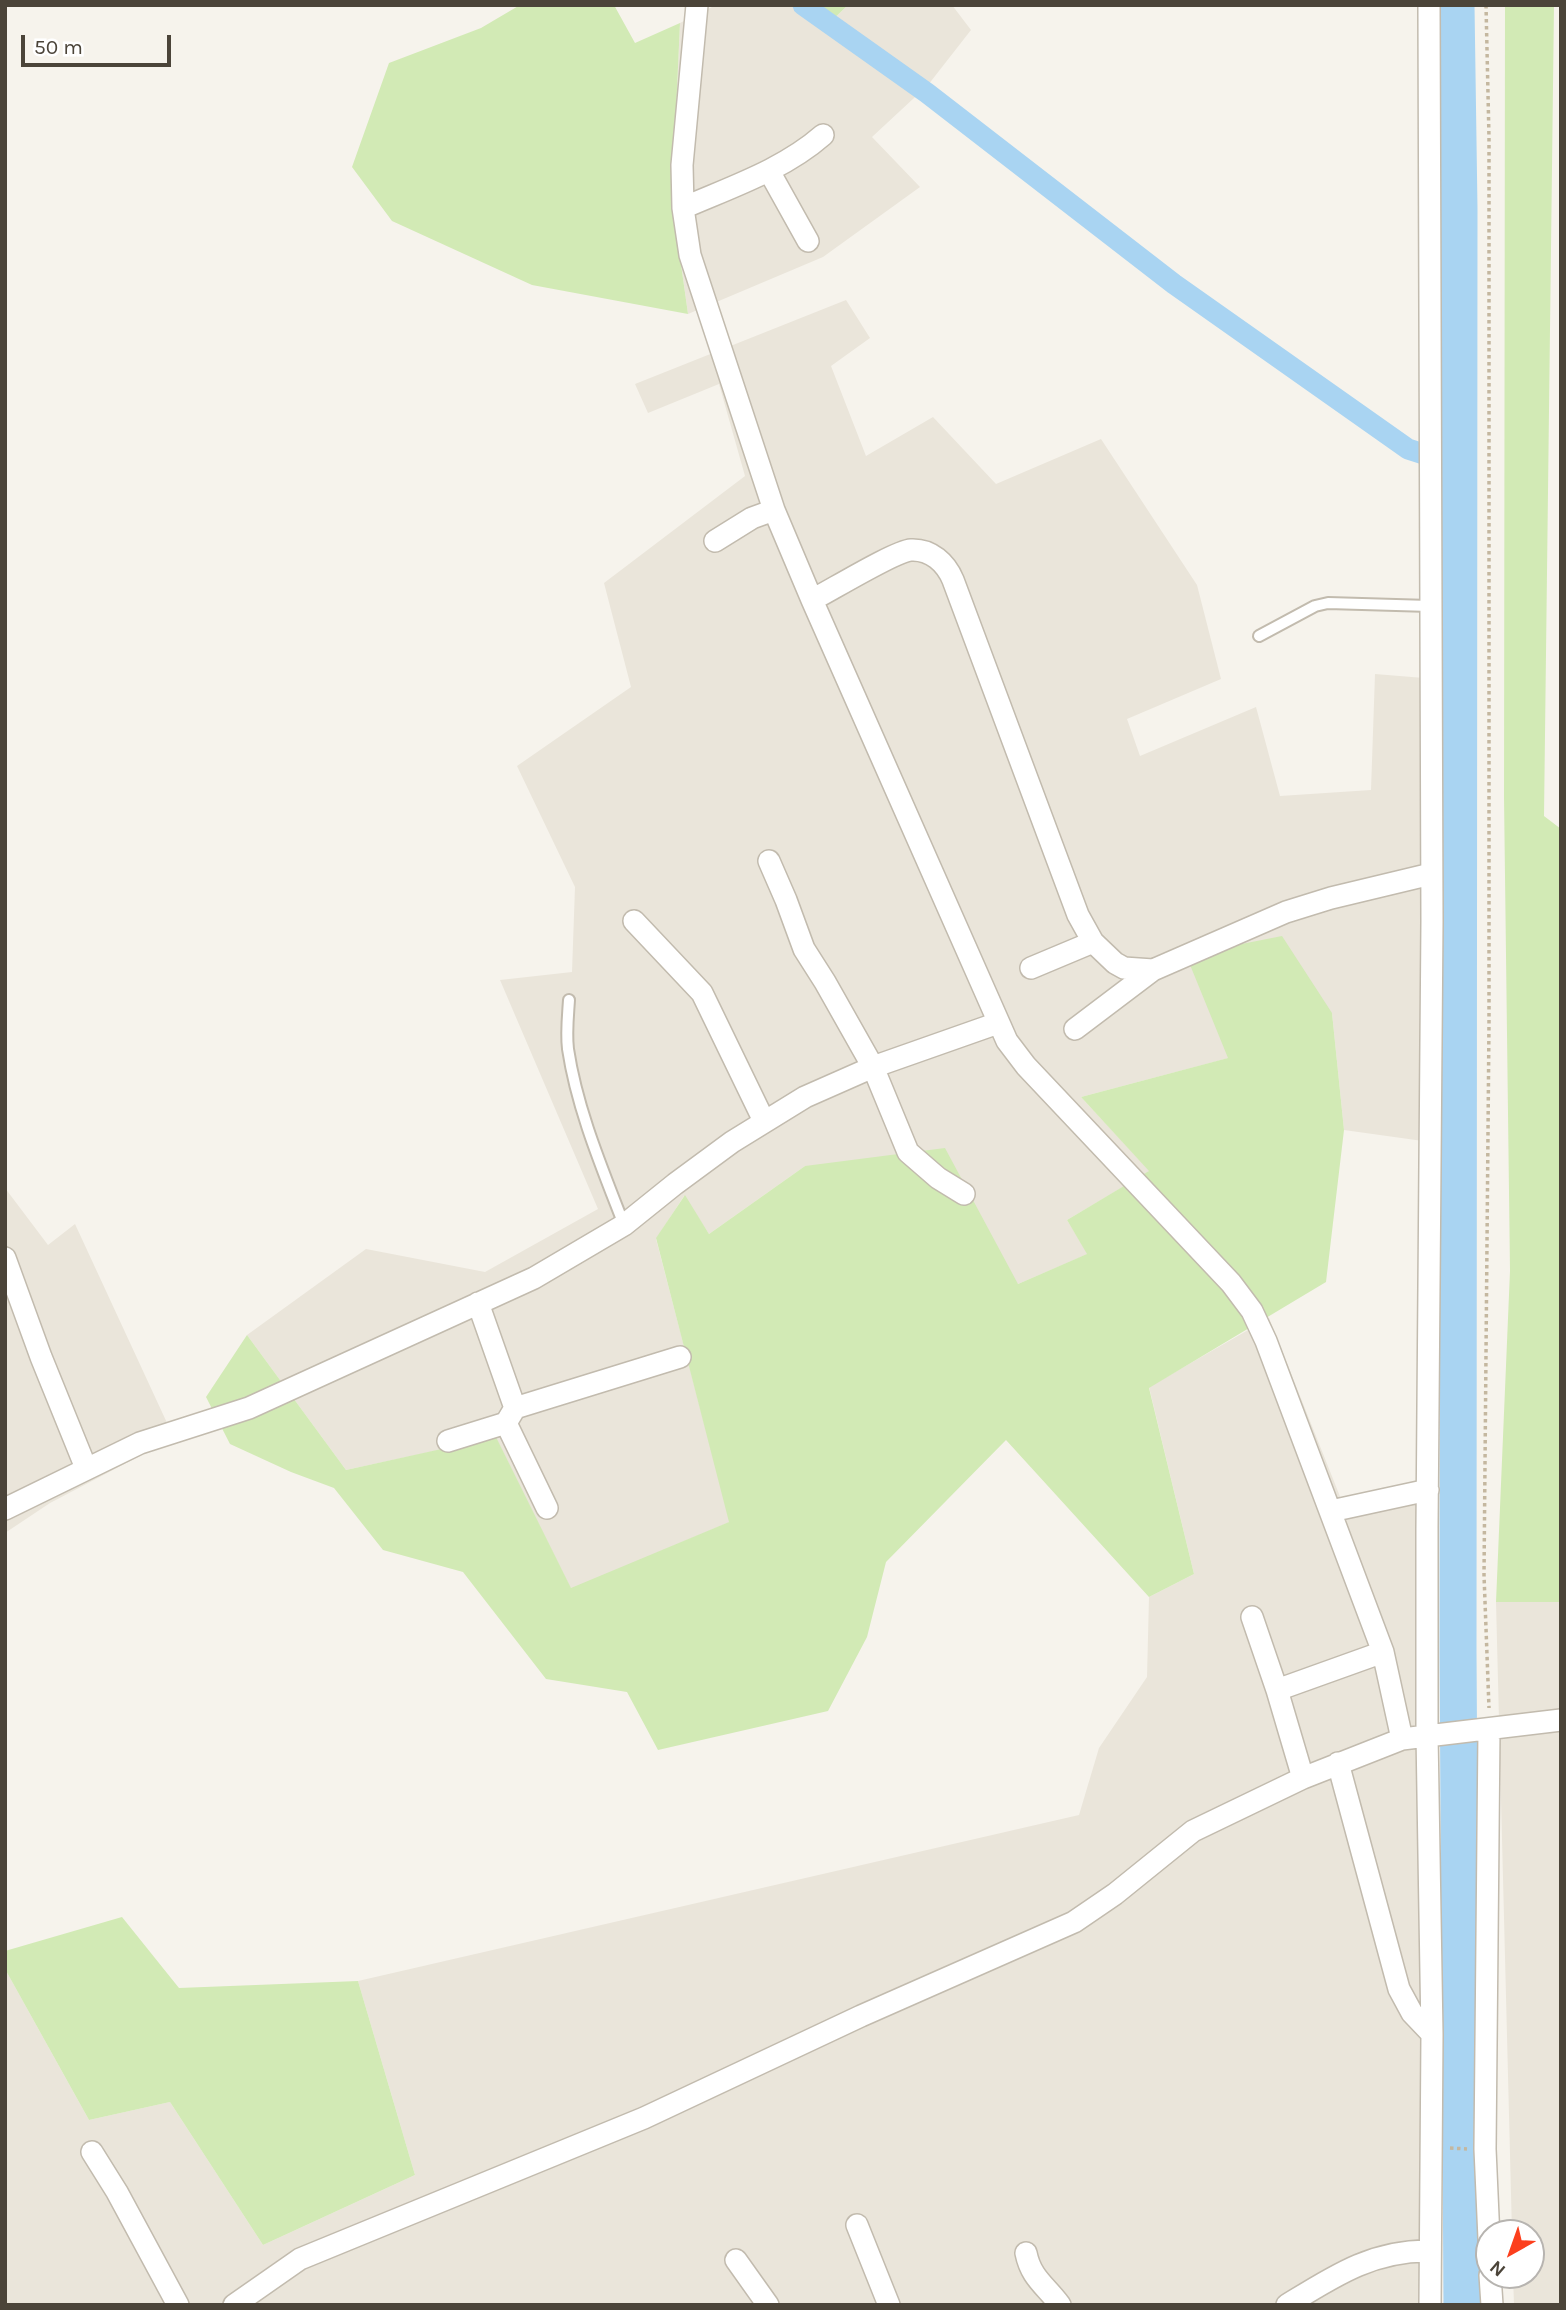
<!DOCTYPE html>
<style>
body{margin:0}
#map{position:relative;width:1566px;height:2310px;overflow:hidden;background:#f6f3ec;font-family:Karla,sans-serif}
canvas{display:block}
.frame{position:absolute;inset:0;border:7px solid #4b4439;pointer-events:none}
.north{position:absolute;left:1475px;top:2219px;width:70px;height:70px;box-sizing:border-box;background:#fff;border:2px solid #b7b4b0;border-radius:50%;rotate:220deg;font-size:19px;font-weight:700;line-height:28px;text-align:center;color:#4b4439}
.north::after{content:'';display:block;margin:auto;width:24px;height:32px;background:#fc3f1d;clip-path:polygon(50% 0,100% 100%,50% 72%,0 100%)}
.scale{position:absolute;left:21px;top:35px;width:150px;height:32px;box-sizing:border-box;border:4px solid #4b4439;border-top:0;padding-left:9px;font-size:21px;line-height:24px;white-space:nowrap;color:#4b4439;-webkit-text-stroke:5px #fff;paint-order:stroke}
</style>
<div id="map">
<canvas width="1566" height="2310"></canvas>
<div class="frame"></div>
<div class="north">N</div>
<div class="scale">50 m</div>
</div>
<script>
const g = document.querySelector('canvas').getContext('2d');
g.lineJoin = 'round';
function paint(path, color) {
  g.fillStyle = color;
  g.fill(path, 'evenodd');
}
function stroke(path, color, width, dash) {
  g.strokeStyle = color;
  g.lineWidth = width;
  g.lineCap = dash ? 'butt' : 'round';
  g.setLineDash(dash || []);
  g.stroke(path);
}
paint(new Path2D(`
 M716,5H793L823,29L848,5H952L971,30L928,85L872,137L920,187L823,257L688,314L672,200L680,23Z
 M846,300L870,338L831,366L866,456L933,417L996,484L1101,439L1197,585L1221,679L1127,719L1140,756L1256,707L1280,796L1371,790L1375,674L1424,678L1430,1142L1344,1130L1332,1013L1229,1058L1081,1097L1150,1171L1067,1220L1088,1254L1018,1284L805,1166L709,1234L684,1196L656,1239L730,1522L571,1589L496,1438L346,1470L247,1335L366,1249L485,1272L598,1209L500,980L572,972L575,887L517,766L631,687L604,583L745,476L719,384L648,413L635,384Z
 M5,1188L48,1245L75,1224L174,1438L50,1503L5,1533Z
 M1269,1318L1341,1499L1431,1484L1434,2305H5V1969L89,2120L170,2102L263,2245L415,2175L358,1981L1079,1815L1099,1748L1147,1677L1149,1597L1194,1574L1149,1387Z
 M1496,1602H1561V2305H1514L1513,2275H1531V2233H1512Z`), '#eae5da');
paint(new Path2D(`
 M520,5H614L635,43L680,23L672,200L688,314L532,285L392,221L352,167L389,63L481,28Z
 M793,5H848L823,29Z
 M1505,5H1554L1544,816L1561,829V1602H1496L1510,1271L1504,797Z
 M1282,936L1332,1013L1344,1130L1326,1282L1149,1388L1194,1574L1149,1597L1006,1440L886,1562L867,1637L828,1711L658,1750L627,1692L546,1679L463,1572L383,1550L334,1488L291,1472L230,1444L206,1397L247,1335L346,1470L496,1437L571,1588L729,1522L656,1238L685,1195L709,1234L805,1166L945,1148L1018,1284L1087,1254L1067,1220L1149,1171L1081,1097L1228,1058L1186,955Z
 M122,1917L179,1988L358,1981L415,2175L263,2245L170,2102L89,2120L5,1969V1951Z`), '#d2eab5');
stroke(new Path2D(`
 M803,5L927,93L1174,284L1408,449L1458,465`), '#a9d4f2', 21);
stroke(new Path2D(`
 M1456,5L1459,209L1458,1651L1462,2305`), '#a9d4f2', 37);
const service = new Path2D(`
 M1259,636L1315,606L1328,603L1430,606
 M569,1000C568,1016 566,1033 568,1049C577,1109 602,1168 624,1225`);
const minor = new Path2D(`
 M697,5L682,165L683,208L690,255L774,510L812,600L1007,1041L1026,1066L1231,1283L1252,1311L1266,1341L1383,1652L1402,1739
 M1429,5L1432,921L1427,1528V1734L1432,2034L1430,2305
 M769,171L808,241
 M683,208C731,187 783,170 823,135
 M715,541L752,518L774,510
 M812,600C830,591 895,551 911,550C931,549 946,563 953,580L1078,915L1093,942L1115,963L1124,968L1153,970L1286,912L1331,898L1431,874
 M769,861L786,900L804,949L825,982L873,1067L908,1152L938,1178L964,1194
 M634,921L702,993L764,1121
 M1031,968L1093,942
 M1075,1029L1153,970
 M5,1258L41,1357L86,1468
 M515,1408L680,1357
 M506,1423L547,1508
 M448,1441L506,1423L515,1408L478,1303
 M5,1509L140,1443L249,1408L534,1278L624,1225L675,1184L732,1142L805,1097L873,1067L998,1023
 M1331,1511L1428,1490
 M1252,1617L1277,1690L1303,1778
 M1277,1690L1383,1652
 M1338,1763L1399,1989L1412,2013L1432,2034
 M92,2152L117,2192L178,2305
 M857,2225L889,2305
 M1489,2239L1485,2149L1489,1730
 M1026,2253C1031,2278 1045,2285 1060,2305
 M736,2260L768,2305
 M1490,2275L1492,2305
 M234,2305L300,2259L644,2118L861,2016L1074,1922L1115,1894L1193,1831L1303,1778L1402,1739L1561,1720
 M1287,2305C1334,2276 1373,2250 1430,2251`);
stroke(service, '#c2bbae', 14);
stroke(minor, '#c2bbae', 24);
stroke(new Path2D(`
 M1486,5L1489,138V1022L1484,1575L1489,1708
 M1450,2148L1467,2149`), '#c4b79f', 3.5, [3.5, 3.5]);
stroke(service, '#fff', 10);
stroke(minor, '#fff', 21);
</script>
